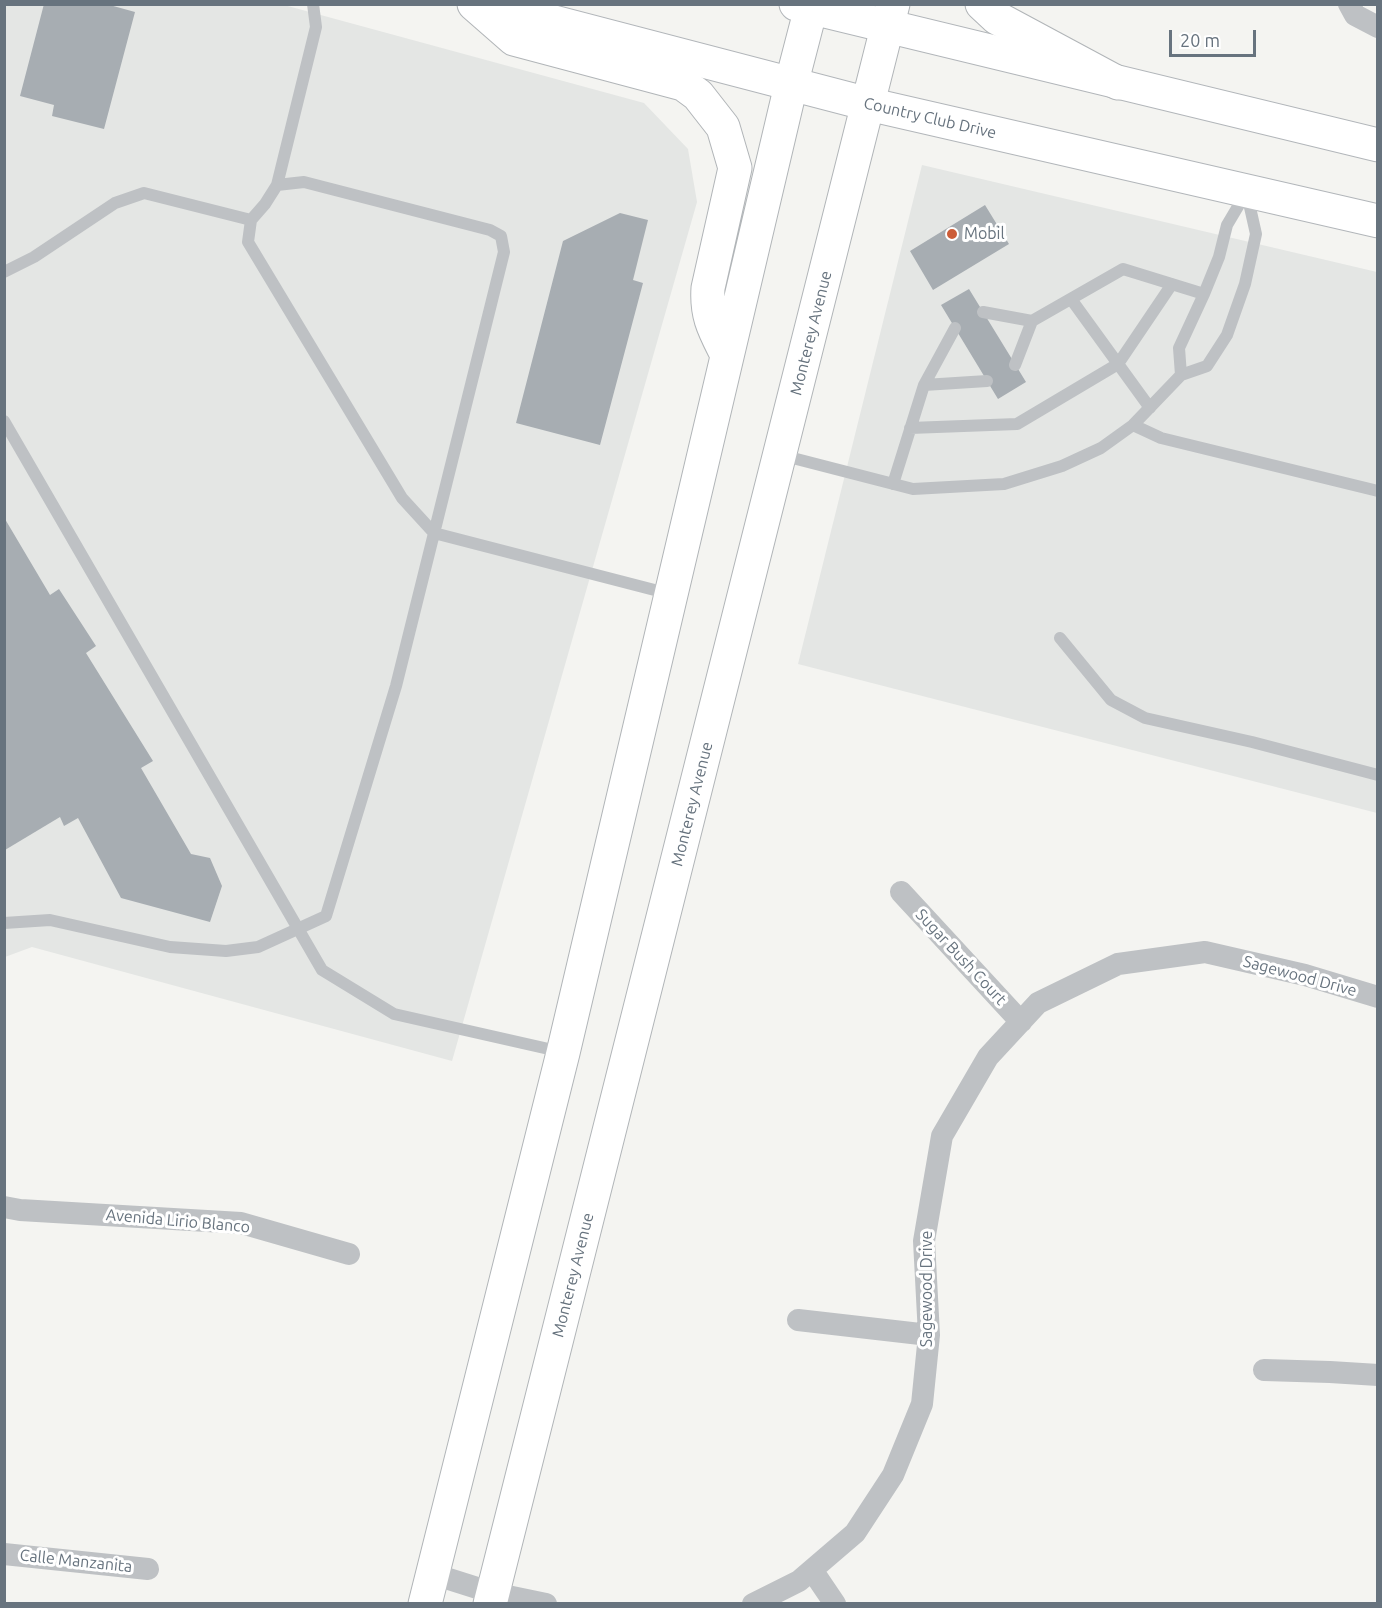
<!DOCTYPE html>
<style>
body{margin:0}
#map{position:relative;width:1382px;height:1608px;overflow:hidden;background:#f4f4f1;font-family:Ubuntu,sans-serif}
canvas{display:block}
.frame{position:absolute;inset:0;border:6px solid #67737e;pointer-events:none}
.scale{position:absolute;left:1169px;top:30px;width:87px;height:27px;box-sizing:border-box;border:3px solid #67737e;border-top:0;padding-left:8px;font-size:18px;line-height:21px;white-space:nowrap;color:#67737e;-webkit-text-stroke:4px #fff;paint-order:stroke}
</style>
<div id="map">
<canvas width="1382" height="1608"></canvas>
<div class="frame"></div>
<div class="scale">20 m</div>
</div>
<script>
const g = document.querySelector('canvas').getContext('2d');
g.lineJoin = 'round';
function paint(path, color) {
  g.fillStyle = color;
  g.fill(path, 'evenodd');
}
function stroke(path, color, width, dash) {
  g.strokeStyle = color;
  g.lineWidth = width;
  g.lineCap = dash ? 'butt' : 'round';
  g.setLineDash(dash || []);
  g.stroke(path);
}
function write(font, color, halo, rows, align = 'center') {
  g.font = font + ' Ubuntu,sans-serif';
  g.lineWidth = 6;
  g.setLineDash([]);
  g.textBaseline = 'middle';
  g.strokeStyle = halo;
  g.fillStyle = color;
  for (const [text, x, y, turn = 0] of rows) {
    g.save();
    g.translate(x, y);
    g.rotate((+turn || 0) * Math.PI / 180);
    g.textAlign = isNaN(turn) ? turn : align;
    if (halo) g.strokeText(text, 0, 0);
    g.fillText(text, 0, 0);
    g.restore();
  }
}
paint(new Path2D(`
 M5,5H284L644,103L688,149L697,202L452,1061L32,947L5,957Z
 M922,165L1377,272V813L798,664Z`), '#e4e6e4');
paint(new Path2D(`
 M44,4H106L135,12L104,129L52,116L54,105L20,96Z
 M985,205L1009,244L933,290L910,251Z
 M620,213L648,220L633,280L643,283L600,445L516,423L563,241Z
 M969,289L1026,382L998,399L941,305Z
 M5,519L50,595L59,589L96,646L86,653L153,761L141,768L191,854L210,858L222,886L210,922L121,898L78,818L64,826L60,817L5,850Z`), '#a7adb2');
const secondary = new Path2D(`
 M485,4L868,104L1378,221
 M796,4L1378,145`);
const primary = new Path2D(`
 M474,4L514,39L683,84L698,95L723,127L735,168L708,288C706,317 715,331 727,355
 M982,4L997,18L1118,83
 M425,1604L563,1053L791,85L812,4
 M490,1604L893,4`);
stroke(secondary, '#b2b6ba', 35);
stroke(primary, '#b1b5b8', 35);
stroke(new Path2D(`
 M277,185L316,27L313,4
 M251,220L248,242L402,498L434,533L670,594
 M4,272L34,257L115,203L144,193L251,220L265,204L277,185L304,182L490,230L501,236L504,252L396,686L326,916L258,947L226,951L170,947L50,920L4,923
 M1071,299L1150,408
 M983,312L1032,321
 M1015,365L1032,321L1123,269L1204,294
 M1181,375L1179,348L1204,294L1219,257L1227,225L1246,193
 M924,385L955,328
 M4,421L322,970L394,1014L562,1052
 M1133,425L1161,438L1378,491
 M910,428L1017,424L1118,364L1172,284
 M781,455L913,489L1004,484L1062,466L1101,448L1133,425L1181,375L1207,366L1227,335L1245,284L1256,234L1247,194
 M893,484L924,385L987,381
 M1060,638L1111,700L1145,718L1252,742L1378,775`), '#bec1c4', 12);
stroke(new Path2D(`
 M1349,4L1355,15L1378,27
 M901,892L1021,1022
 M4,1207L20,1210L241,1223L349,1254
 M798,1320L929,1335
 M1264,1370L1330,1372L1378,1375
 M4,1554L148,1569
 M812,1570L835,1604
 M433,1574L493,1593L546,1604
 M753,1604L799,1581L855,1533L893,1475L922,1404L929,1335L924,1241L942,1136L988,1057L1038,1003L1118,964L1205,952L1305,975L1378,997`), '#bec1c4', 22);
stroke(secondary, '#fff', 33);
stroke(primary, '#fff', 33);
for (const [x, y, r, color] of [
 [952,234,6,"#cc5d38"]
]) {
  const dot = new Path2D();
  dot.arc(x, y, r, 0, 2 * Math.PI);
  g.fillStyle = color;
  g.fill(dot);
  stroke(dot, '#fff', 2);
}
write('16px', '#67737e', '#fff', [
 ["Country Club Drive",930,118,13],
 ["Monterey Avenue",811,333,-76],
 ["Monterey Avenue",692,804,-76],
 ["Sugar Bush Court",961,957,47],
 ["Sagewood Drive",1300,976,15],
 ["Avenida Lirio Blanco",178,1221,5],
 ["Monterey Avenue",573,1275,-76],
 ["Sagewood Drive",927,1289,-90],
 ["Calle Manzanita",76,1561,6]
]);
write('16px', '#67737e', '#fff', [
 ["Mobil",964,234]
], 'left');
</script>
